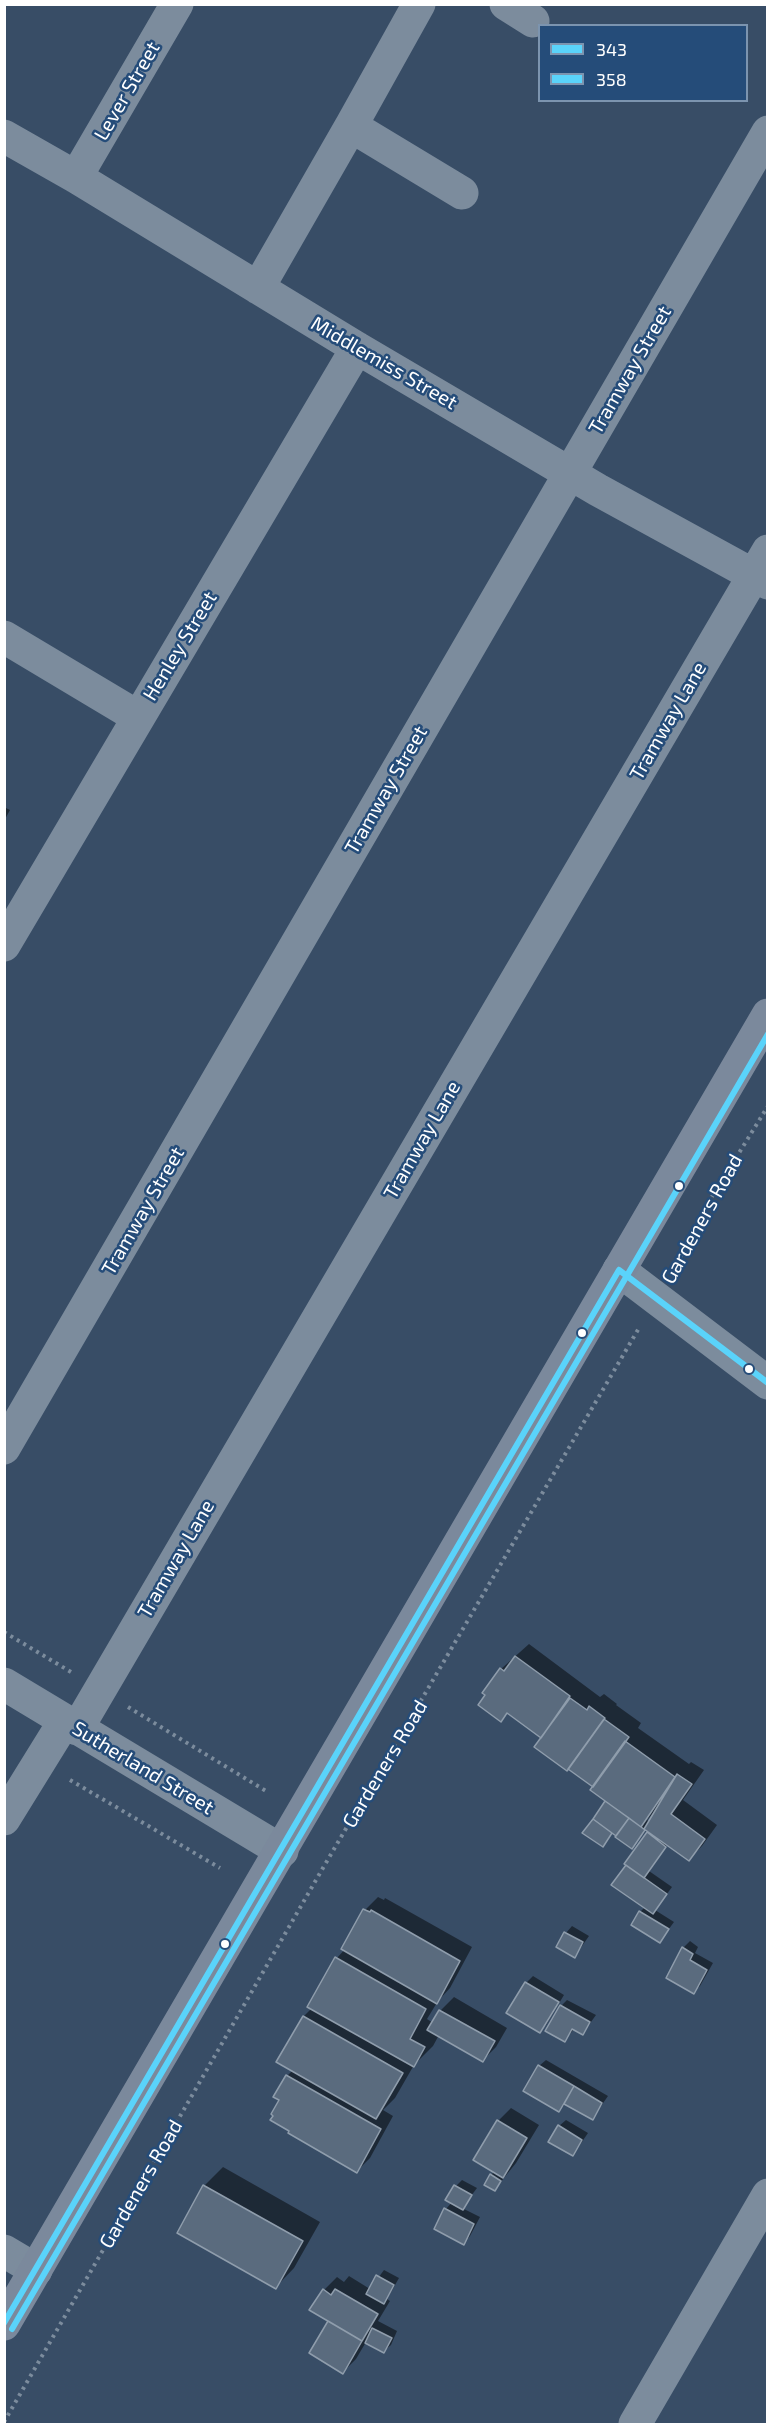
<!DOCTYPE html>
<style>
body{margin:0}
#map{position:relative;width:772px;height:2429px;overflow:hidden;background:#384d66;font-family:"Exo 2",sans-serif}
canvas{display:block}
.frame{position:absolute;inset:0;border:6px solid #fff;pointer-events:none}
.legend{position:absolute;left:538px;top:24px;width:210px;height:78px;box-sizing:border-box;background:#254c79;border:2px solid #7c94af;margin:0;padding:8px 10px;list-style:none;font-size:18px;color:#fff}
.legend li{display:flex;align-items:center;gap:12px;height:30px}
.legend b{width:30px;border:2px solid #7c94af}
</style>
<div id="map">
<canvas width="772" height="2429"></canvas>
<div class="frame"></div>
<ul class="legend">
<li><b style="height:8px;background:#5ad3fa"></b>343</li>
<li><b style="height:8px;background:#5ad3fa"></b>358</li>
</ul>
</div>
<script>
const g = document.querySelector('canvas').getContext('2d');
g.lineJoin = 'round';
function paint(path, color) {
  g.fillStyle = color;
  g.fill(path, 'evenodd');
}
function stroke(path, color, width, dash) {
  g.strokeStyle = color;
  g.lineWidth = width;
  g.lineCap = dash ? 'butt' : 'round';
  g.setLineDash(dash || []);
  g.stroke(path);
}
function write(font, color, halo, rows, align = 'center') {
  g.font = font + ' "Exo 2",sans-serif';
  g.lineWidth = 5;
  g.setLineDash([]);
  g.textBaseline = 'middle';
  g.strokeStyle = halo;
  g.fillStyle = color;
  for (const [text, x, y, turn = 0] of rows) {
    g.save();
    g.translate(x, y);
    g.rotate((+turn || 0) * Math.PI / 180);
    g.textAlign = isNaN(turn) ? turn : align;
    if (halo) g.strokeText(text, 0, 0);
    g.fillText(text, 0, 0);
    g.restore();
  }
}
paint(new Path2D(`
 M4,807L10,810L4,821Z
 M529,1644L600,1697L604,1694L617,1704L616,1705L641,1723L638,1728L689,1764L691,1762L704,1770L683,1800L717,1825L702,1846L689,1859L668,1844L649,1871L672,1887L655,1910L674,1922L660,1941L640,1912L645,1907L613,1884L650,1831L647,1829L632,1847L613,1832L603,1845L584,1832L607,1801L543,1737L508,1712L501,1720V1669ZM654,1812L650,1822L647,1820Z
 M378,1897L384,1900L385,1898L472,1947L450,1988L438,2001L427,2019L433,2023L440,2011L454,1997L507,2028L496,2047L483,2060L439,2035L433,2046L414,2065L395,2098L383,2110L393,2116L370,2158L357,2171L291,2130L281,2099L287,2076L293,2070L278,2061L304,2016L312,2008L337,1958L345,1949L365,1910Z
 M572,1926L589,1936L575,1956L566,1933Z
 M690,1941L698,1947L695,1953L713,1963L700,1986L693,1992L683,1948Z
 M533,1976L564,1995L546,2025L539,2031L508,2012L526,1983Z
 M567,2000L596,2015L583,2033L574,2029L565,2040L561,2006Z
 M546,2060L608,2096L592,2119L566,2103L559,2110L539,2066Z
 M511,2108L539,2125L516,2163L495,2189L491,2175L495,2171L498,2121Z
 M566,2120L588,2133L573,2155L559,2126Z
 M223,2167L320,2222L294,2268L276,2287L204,2186Z
 M462,2180L477,2188L462,2208L480,2217L470,2236L464,2243L446,2209L452,2202L456,2186Z
 M384,2270L399,2278L387,2299L390,2301L378,2321L397,2331L391,2345L384,2351L366,2342L356,2359L343,2372L324,2290L337,2277L344,2282L349,2276L370,2289Z`), '#0007');
const building = new Path2D(`
 M515,1656L570,1696L541,1738L507,1713L501,1722L478,1705L485,1695L482,1693L500,1668L504,1671Z
 M570,1698L587,1710L589,1706L605,1718L567,1771L534,1747Z
 M604,1719L629,1737L593,1787L568,1769Z
 M625,1741L675,1777L641,1827L590,1790Z
 M677,1774L692,1784L671,1814L705,1839L689,1861L644,1829Z
 M605,1801L629,1818L616,1836L593,1819Z
 M629,1818L645,1830L632,1849L615,1837Z
 M593,1819L612,1833L603,1847L582,1833Z
 M647,1832L666,1847L644,1878L624,1864Z
 M626,1865L667,1894L653,1914L611,1885Z
 M363,1909L370,1912L371,1910L460,1961L437,2004L341,1949Z
 M639,1911L669,1929L660,1943L631,1925Z
 M564,1932L583,1942L575,1958L556,1947Z
 M682,1947L693,1954L690,1960L707,1970L694,1994L666,1978Z
 M335,1957L426,2009L410,2039L425,2047L414,2067L307,2007Z
 M525,1982L559,2002L540,2033L506,2013Z
 M560,2005L590,2022L583,2035L572,2029L565,2042L545,2031Z
 M439,2010L495,2041L483,2062L427,2030Z
 M303,2016L403,2073L376,2119L276,2062Z
 M538,2065L574,2086L559,2112L523,2091Z
 M286,2075L381,2129L357,2173L288,2133L289,2131L270,2120L273,2116L271,2114L279,2100L273,2097Z
 M574,2086L602,2103L593,2120L564,2104Z
 M497,2120L527,2138L503,2178L473,2160Z
 M558,2125L582,2140L573,2156L548,2142Z
 M490,2174L501,2181L495,2191L484,2185Z
 M203,2185L303,2241L276,2289L177,2233Z
 M454,2185L472,2195L463,2210L445,2200Z
 M444,2208L474,2224L464,2245L434,2229Z
 M376,2275L394,2285L384,2304L366,2294Z
 M323,2289L331,2295L335,2289L378,2314L362,2341L309,2310Z
 M328,2321L362,2341L343,2374L309,2353Z
 M372,2328L392,2338L384,2353L365,2343Z`);
paint(building, '#5a6b7e');
stroke(building, '#8f9dac', 1.5);
stroke(new Path2D(`
 M674,1270L705,1208L768,1106
 M4,1632L71,1672
 M128,1707L266,1791
 M70,1780L220,1868
 M4,2422L320,1873L639,1328`), '#7c8c9d', 4, [3, 4.5]);
stroke(new Path2D(`
 M506,4L533,21
 M351,126L419,4
 M4,136L76,177L357,348L598,490L768,583
 M76,177L177,4
 M258,288L351,126L462,193
 M4,637L138,717
 M4,945L357,348
 M619,1270L768,1383
 M4,1448L768,132
 M4,1684L282,1851
 M77,1729L768,551
 M4,1819L64,1722
 M4,2251L36,2270
 M635,2424L768,2195`), '#7c8c9d', 33);
stroke(new Path2D(`
 M4,2324L768,1015`), '#7b899c', 33);
stroke(new Path2D(`
 M619,1270L768,1383
 M4,2323L619,1270`), '#5ad3fa', 6);
stroke(new Path2D(`
 M12,2329L768,1034`), '#5ad3fa', 6);
for (const [x, y, r, color] of [
 [679,1186,5,"#fff"],
 [582,1333,5,"#fff"],
 [749,1369,5,"#fff"],
 [225,1944,5,"#fff"]
]) {
  const dot = new Path2D();
  dot.arc(x, y, r, 0, 2 * Math.PI);
  g.fillStyle = color;
  g.fill(dot);
  stroke(dot, '#254c79', 2);
}
write('20px', '#fff', '#254c79', [
 ["Lever Street",127,91,-60],
 ["Middlemiss Street",384,363,30],
 ["Tramway Street",630,370,-60],
 ["Henley Street",180,646,-59],
 ["Tramway Lane",668,721,-60],
 ["Tramway Street",386,790,-60],
 ["Tramway Lane",422,1140,-60],
 ["Tramway Street",143,1211,-60],
 ["Gardeners Road",702,1219,-61],
 ["Tramway Lane",176,1559,-60],
 ["Gardeners Road",385,1764,-59],
 ["Sutherland Street",143,1768,31],
 ["Gardeners Road",141,2184,-60]
]);
</script>
